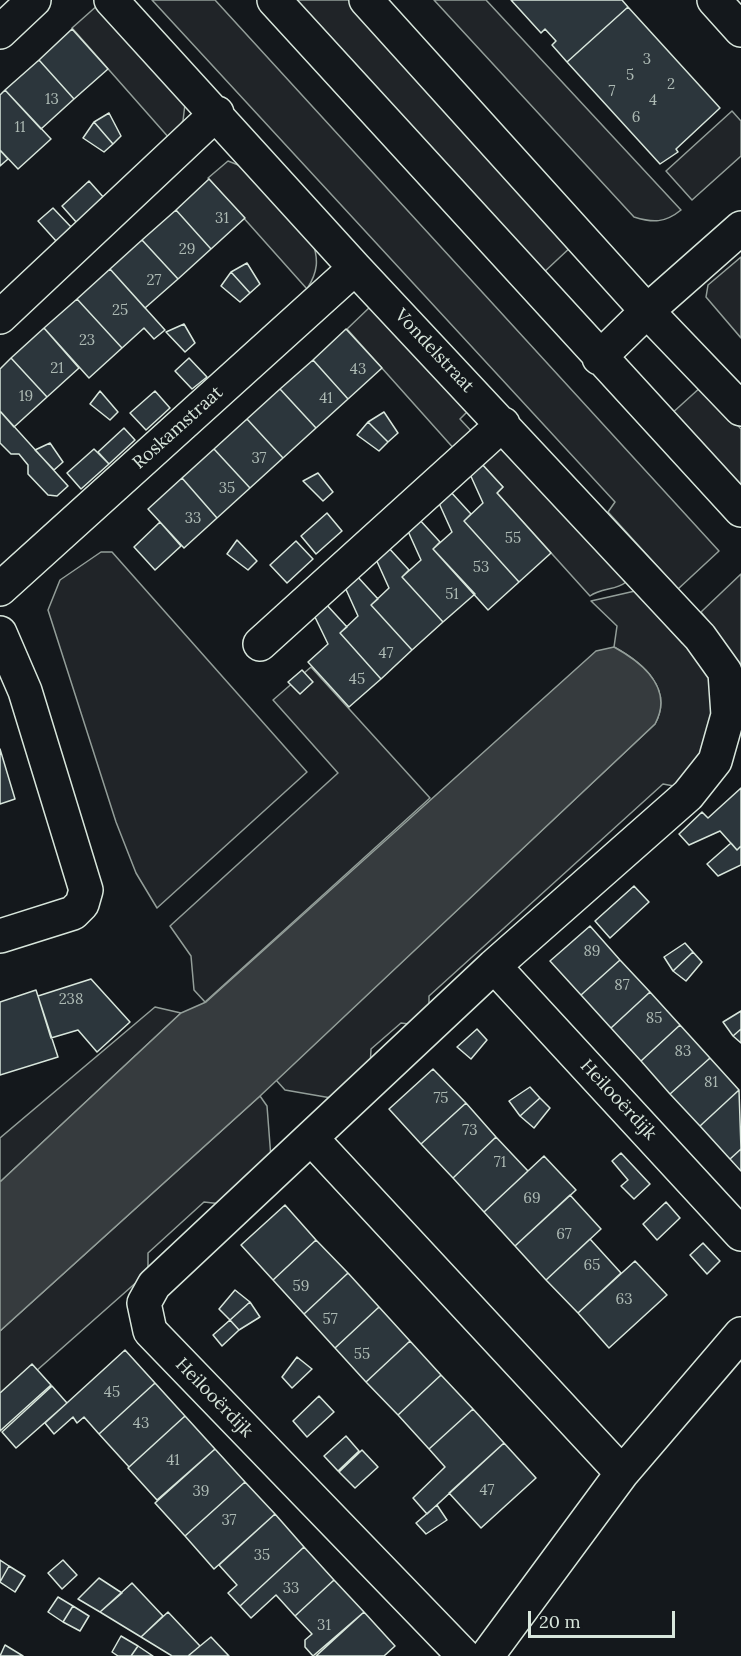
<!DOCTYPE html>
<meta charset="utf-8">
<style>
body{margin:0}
#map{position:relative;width:741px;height:1656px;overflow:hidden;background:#14181c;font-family:Lora,serif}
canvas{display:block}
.scale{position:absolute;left:528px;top:1611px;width:147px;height:27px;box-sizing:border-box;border:3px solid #d8e6dc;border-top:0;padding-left:8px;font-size:18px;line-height:21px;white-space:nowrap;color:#d8e6dc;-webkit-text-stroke:4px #14181c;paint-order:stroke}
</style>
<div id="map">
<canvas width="741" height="1656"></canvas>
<div class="scale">20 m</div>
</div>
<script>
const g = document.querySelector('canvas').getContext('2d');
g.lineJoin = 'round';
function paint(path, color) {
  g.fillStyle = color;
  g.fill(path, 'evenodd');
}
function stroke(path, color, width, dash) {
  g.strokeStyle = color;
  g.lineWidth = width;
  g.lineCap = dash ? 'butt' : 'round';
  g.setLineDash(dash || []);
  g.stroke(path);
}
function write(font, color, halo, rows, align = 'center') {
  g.font = font + ' Lora,serif';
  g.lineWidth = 4.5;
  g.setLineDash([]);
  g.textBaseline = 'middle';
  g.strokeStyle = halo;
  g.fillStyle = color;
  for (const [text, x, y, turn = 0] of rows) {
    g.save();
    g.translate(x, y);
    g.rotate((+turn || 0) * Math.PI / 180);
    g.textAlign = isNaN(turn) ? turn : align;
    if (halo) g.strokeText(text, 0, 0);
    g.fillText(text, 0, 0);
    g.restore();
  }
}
const green = new Path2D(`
 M152,0H215L719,551L678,589L608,512L615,502Z
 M291,0H349L573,245L542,274Z
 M434,0H486L681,210C665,223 653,223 634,217Z
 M99,4L185,104L183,121L170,139L72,28Z
 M732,111L741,121V156L692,200L666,171Z
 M228,161L246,168L312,241C319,259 318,272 307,289L208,178Z
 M741,257V338L706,297L708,285Z
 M370,307L468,411L460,419L474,434L456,451L347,329Z
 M702,386L741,429V493L670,415Z
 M500,444L626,582C617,590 601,588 590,596L497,493L503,487L480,462Z
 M101,552H112L307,772L157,908L136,873L116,822L48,610L60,580Z
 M741,574V718L708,628V621L701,612Z
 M635,591L682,643L691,644L706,664L714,694V734L679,787L663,784L429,996V1013L417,1025L401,1023L371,1049L370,1069L337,1099L285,1090L276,1080L655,724C674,689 643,663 614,647L617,626L591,601Z
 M311,667L430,798L205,1002L194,990L191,956L170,926L338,773L273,700Z
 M155,1007L181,1013L0,1182V1138Z
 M260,1096L267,1106L271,1158L222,1204L204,1202L148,1253V1272L0,1403V1331Z`);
paint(green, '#202428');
stroke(green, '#939e99', 1.5);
const water = new Path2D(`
 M614,647C643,663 674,689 655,724L260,1096L0,1331V1182L181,1013L206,1002L596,651Z`);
paint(water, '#363b3e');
stroke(water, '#939e99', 1.5);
const building = new Path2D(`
 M511,0H622L628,7L567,62L552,45L556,41L545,29L541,33Z
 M628,7L720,108L676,149L678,152L660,164L567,62Z
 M72,29L108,69L74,99L39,60Z
 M39,60L74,99L41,129L5,90Z
 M5,90L51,139L18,169L0,150V95Z
 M109,113L121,136L113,144L94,122Z
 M94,122L113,144L104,152L83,138Z
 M0,150L8,159L0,166Z
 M209,179L245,218L211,249L176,210Z
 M89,181L105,199L77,223L62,206Z
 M53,208L72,228L57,242L38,221Z
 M176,210L211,249L178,279L142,240Z
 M142,240L178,279L145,308L110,269Z
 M247,263L260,284L250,293L231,272Z
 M110,269L165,330L154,339L144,328L122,348L77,299Z
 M231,272L250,293L240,302L221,286Z
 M77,299L122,348L89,378L44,328Z
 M184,324L195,343L185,352L166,332Z
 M44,328L79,368L47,397L11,358Z
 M346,329L382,368L348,399L313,360Z
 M11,358L47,397L14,427L0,411V369Z
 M189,358L207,377L192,389L175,371Z
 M313,360L348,399L316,428L280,389Z
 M280,389L316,428L283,458L247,419Z
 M100,391L118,412L110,420L90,404Z
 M155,391L170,408L146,430L130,413Z
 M0,411L68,486L57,496L48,495L28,474V465L19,454H11L0,443Z
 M384,412L398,433L388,442L368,422Z
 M247,419L283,458L250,488L214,449Z
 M368,422L388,442L379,451L357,435Z
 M124,428L135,440L109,464L98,452Z
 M50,443L63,462L54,470L35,450Z
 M94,449L109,464L81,489L67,473Z
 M214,449L250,488L217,518L182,478Z
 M480,462L503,487L497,493L551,553L519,582L464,521L483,503L469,472Z
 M318,473L333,492L323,501L303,481Z
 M182,478L217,518L184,548L148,509Z
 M449,490L471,514L464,521L519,582L488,610L433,549L452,532L438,501Z
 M327,513L342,531L316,554L301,536Z
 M418,518L440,542L433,549L475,594L443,622L402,577L421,560L407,529Z
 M160,522L181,546L155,570L134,547Z
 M237,540L257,561L248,570L227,554Z
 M296,541L313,559L287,583L270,565Z
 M387,546L409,570L402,577L443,622L412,650L371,605L389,588L375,557Z
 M356,575L378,599L371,605L412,650L381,679L340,633L358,616L344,585Z
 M325,603L347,627L340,633L381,679L349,707L308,662L328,644L313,613Z
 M302,670L313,682L300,694L288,682Z
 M0,749L15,799L0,804Z
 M741,788V846L737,850L720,831L689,845L679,834L702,812L708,818Z
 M731,843L737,850L741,846V865L718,876L707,864Z
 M634,886L649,902L610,938L595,921Z
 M590,926L620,960L581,995L550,961Z
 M685,943L693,952L673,971L664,957Z
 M693,952L702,962L686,981L673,971Z
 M620,960L650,992L611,1028L581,995Z
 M91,979L130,1022L97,1052L78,1030L51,1038L38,996Z
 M36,990L58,1057L0,1075V1002Z
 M650,992L680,1025L641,1061L611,1028Z
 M741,1011V1029L733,1036L723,1022Z
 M680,1025L710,1058L670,1094L641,1061Z
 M477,1029L487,1040L471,1059L457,1047Z
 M741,1029V1043L733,1036Z
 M710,1058L739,1090L700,1126L670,1094Z
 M433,1069L466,1103L421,1144L389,1109Z
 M530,1087L540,1098L520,1116L509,1101Z
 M739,1090L741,1149L730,1159L700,1126Z
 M540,1098L550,1108L534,1128L520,1116Z
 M466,1103L496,1137L453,1178L421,1144Z
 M496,1137L528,1171L484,1212L453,1178Z
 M741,1149V1171L730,1159Z
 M621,1153L650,1184L634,1199L621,1186L628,1180L612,1161Z
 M544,1156L576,1190L515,1246L484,1212Z
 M570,1195L601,1229L546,1280L515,1246Z
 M666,1202L680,1218L657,1240L643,1224Z
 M285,1205L316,1240L273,1280L241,1245Z
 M590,1239L621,1273L578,1313L546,1280Z
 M316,1240L348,1273L304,1314L273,1280Z
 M703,1243L720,1261L707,1274L690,1255Z
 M635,1261L667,1295L609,1348L578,1313Z
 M348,1273L379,1307L335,1348L304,1314Z
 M235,1290L250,1302L230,1320L219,1309Z
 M250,1302L260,1317L239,1330L230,1320Z
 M379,1307L410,1341L366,1382L335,1348Z
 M230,1320L239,1330L222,1346L213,1335Z
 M410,1341L441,1375L398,1415L366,1382Z
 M125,1350L155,1383L99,1434L84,1417L77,1423L73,1417L54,1434L45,1423Z
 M297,1357L312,1369L292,1388L282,1377Z
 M32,1364L51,1385L0,1431V1393Z
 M441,1375L473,1409L429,1449L398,1415Z
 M155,1383L185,1416L129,1467L99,1434Z
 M52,1386L67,1403L16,1448L2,1432Z
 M319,1396L334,1412L307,1437L293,1421Z
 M473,1409L504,1443L427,1514L413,1498L445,1467L429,1449Z
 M185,1416L215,1449L157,1500L128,1468Z
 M346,1436L359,1451L338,1471L324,1456Z
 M504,1443L536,1478L481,1528L449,1493Z
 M215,1449L245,1482L185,1536L155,1503Z
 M362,1450L378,1467L355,1488L339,1472Z
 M245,1482L275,1514L214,1569L185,1536Z
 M437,1505L447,1520L426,1534L416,1523Z
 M275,1514L304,1547L240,1606L228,1593L237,1585L219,1565Z
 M304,1547L334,1580L295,1616L276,1595L251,1618L240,1606Z
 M0,1560L9,1566L0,1582Z
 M63,1560L77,1575L62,1589L48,1573Z
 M9,1566L25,1576L15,1592L0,1582Z
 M99,1578L122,1593L100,1612L78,1599Z
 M334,1580L364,1612L313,1656L305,1647V1640L312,1634L295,1616Z
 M132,1583L163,1616L141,1637L100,1612Z
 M58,1597L73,1606L63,1622L48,1612Z
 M73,1606L89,1616L80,1631L63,1622Z
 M168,1612L200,1646L188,1656H172L141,1637Z
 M364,1612L395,1646L384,1656H316Z
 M121,1636L138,1646L131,1656H118L112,1652Z
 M211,1637L229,1656H188L200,1646Z
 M5,1645L23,1656H0Z
 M138,1646L153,1656H131Z`);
paint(building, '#2c363c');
stroke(building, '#d8e6dc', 1.5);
const minor = new Path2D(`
 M111,0L355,268L700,637L725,672L728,715L715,761L688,795L494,966L154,1285L144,1303L150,1331L464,1656
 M274,0L741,510
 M366,0L647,311L741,409
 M714,0L741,30
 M0,32L34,0
 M0,317L217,113
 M599,358L647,311L741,228
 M0,589L355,268
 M0,633L25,691L86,890L82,904L73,913L0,936
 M260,644L503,424
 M494,966L741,1234
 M312,1139L622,1473
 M487,1656L622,1473L741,1334`);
stroke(minor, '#d8e6dc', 36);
stroke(minor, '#14181c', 33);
write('15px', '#adbab4', null, [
 ["3",647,60],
 ["5",630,76],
 ["2",671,85],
 ["7",612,92],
 ["13",52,100],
 ["4",653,101],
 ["6",636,118],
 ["11",20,128],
 ["31",222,219],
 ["29",187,250],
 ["27",154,281],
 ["25",120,311],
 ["23",87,341],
 ["21",57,369],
 ["43",358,370],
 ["19",26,397],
 ["41",326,399],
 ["37",259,459],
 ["35",227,489],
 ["33",193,519],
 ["55",513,539],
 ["53",481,568],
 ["51",452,595],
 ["47",386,654],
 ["45",357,680],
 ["89",592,952],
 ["87",622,986],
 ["238",71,1000],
 ["85",654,1019],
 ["83",683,1052],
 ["81",711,1083],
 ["75",441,1099],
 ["73",470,1131],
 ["71",500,1163],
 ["69",532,1199],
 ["67",564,1235],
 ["65",592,1266],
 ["59",301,1287],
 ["63",624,1300],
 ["57",330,1320],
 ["55",362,1355],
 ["45",112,1393],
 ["43",141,1424],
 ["41",173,1461],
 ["47",487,1491],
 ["39",201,1492],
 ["37",229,1521],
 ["35",262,1556],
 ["33",291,1589],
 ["31",324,1626]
]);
write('18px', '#d8e6dc', '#14181c', [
 ["Vondelstraat",434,351,47],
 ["Roskamstraat",178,428,-42],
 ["Heilooërdijk",618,1100,47],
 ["Heilooërdijk",214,1398,46]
]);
</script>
